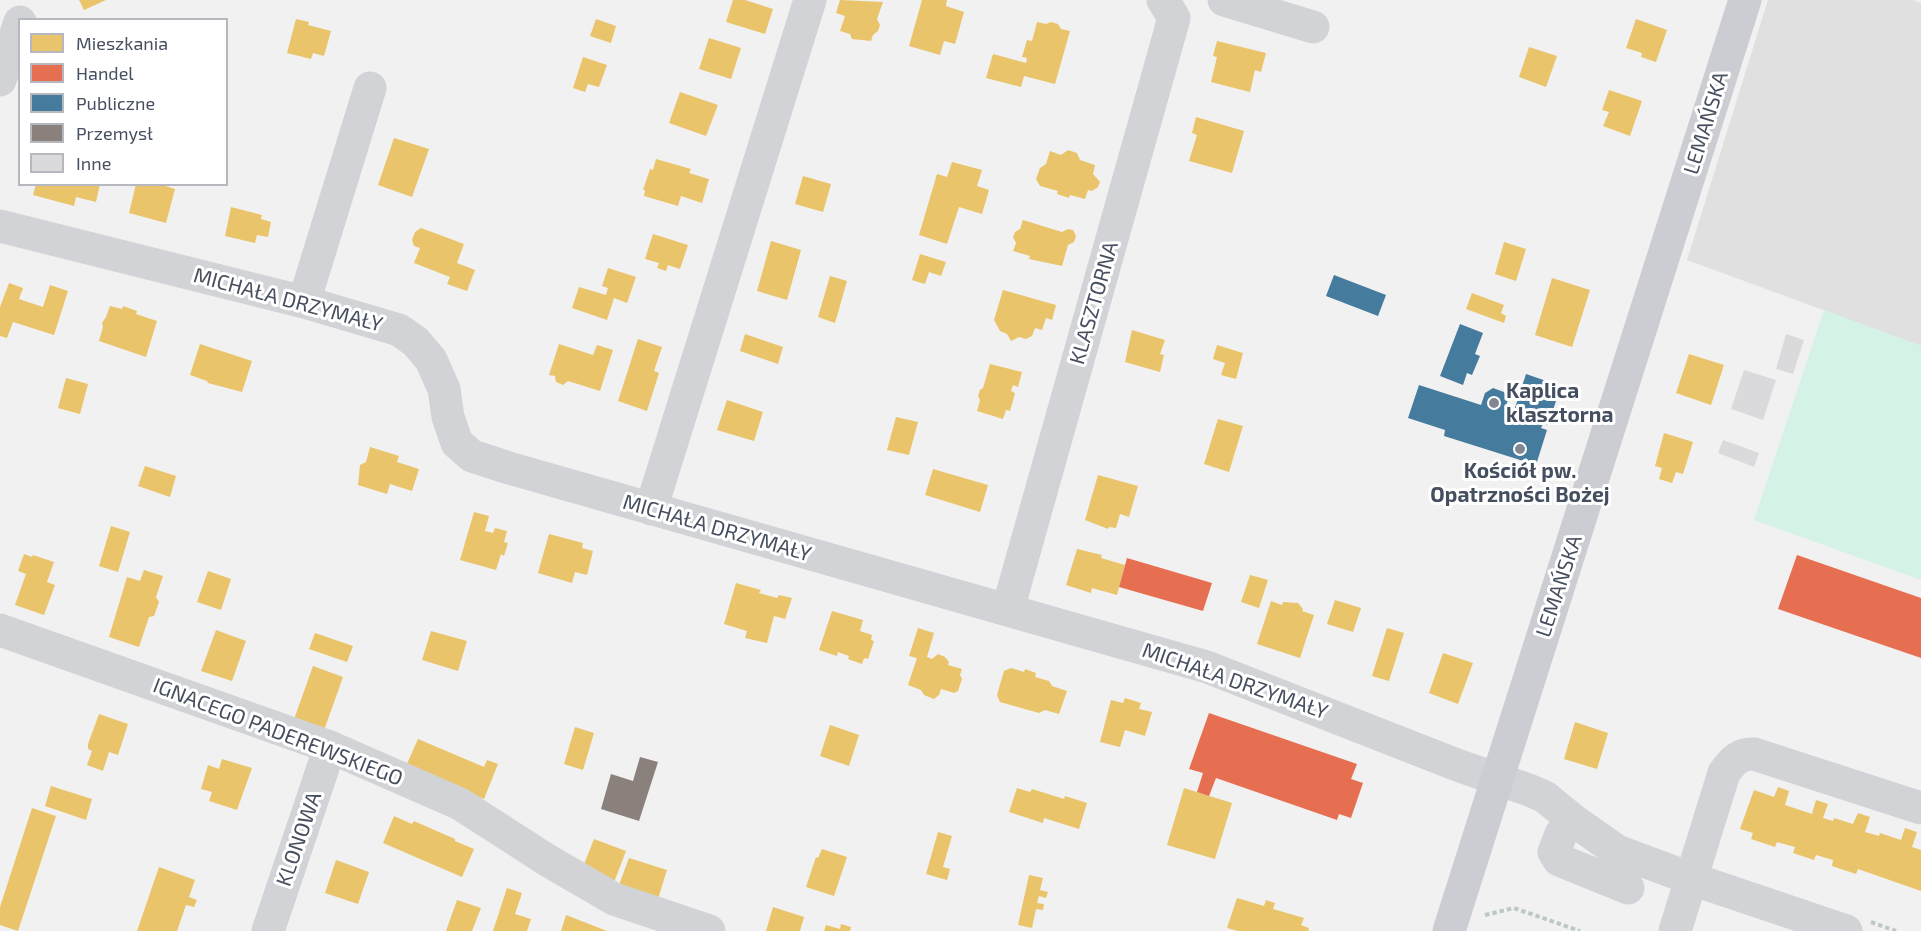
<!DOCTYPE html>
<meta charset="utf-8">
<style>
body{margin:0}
#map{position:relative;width:1921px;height:931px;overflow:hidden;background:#f2f1f1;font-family:"Exo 2",sans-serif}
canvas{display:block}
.legend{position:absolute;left:18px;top:18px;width:210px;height:168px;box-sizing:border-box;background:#fff;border:2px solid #b5b9bf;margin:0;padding:8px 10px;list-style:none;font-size:18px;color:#464f5f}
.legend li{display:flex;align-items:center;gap:12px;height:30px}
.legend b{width:30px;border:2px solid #b5b9bf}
</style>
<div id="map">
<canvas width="1921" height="931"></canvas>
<ul class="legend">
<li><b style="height:16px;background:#e9c46a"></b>Mieszkania</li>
<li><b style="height:16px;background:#e76f51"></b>Handel</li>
<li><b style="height:16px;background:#457b9d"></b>Publiczne</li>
<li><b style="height:16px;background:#8a817c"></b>Przemysł</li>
<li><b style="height:16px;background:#dadadd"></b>Inne</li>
</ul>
</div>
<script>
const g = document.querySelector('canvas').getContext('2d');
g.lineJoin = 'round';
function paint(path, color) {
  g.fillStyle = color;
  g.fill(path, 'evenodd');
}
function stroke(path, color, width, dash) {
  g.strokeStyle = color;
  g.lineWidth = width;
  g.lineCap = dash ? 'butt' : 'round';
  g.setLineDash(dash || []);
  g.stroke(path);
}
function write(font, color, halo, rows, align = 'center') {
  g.font = font + ' "Exo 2",sans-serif';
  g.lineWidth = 6;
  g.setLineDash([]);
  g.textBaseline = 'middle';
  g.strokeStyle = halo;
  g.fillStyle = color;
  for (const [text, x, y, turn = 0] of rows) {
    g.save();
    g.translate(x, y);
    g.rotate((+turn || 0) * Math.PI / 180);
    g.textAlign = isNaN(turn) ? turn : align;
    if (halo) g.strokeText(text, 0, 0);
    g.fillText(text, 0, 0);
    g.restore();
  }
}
paint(new Path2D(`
 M1768,0H1913L1921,3V346L1687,260Z`), '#e0e0e1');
paint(new Path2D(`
 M1824,310L1921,346V580L1754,520Z`), '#d4f2e5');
paint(new Path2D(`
 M79,0H106L84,10Z
 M733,0H745L773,9L765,34L726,22Z
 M840,0L883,2L877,19L880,25L878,31L873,35L871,41L852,39L850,34L840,31L845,16L836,13Z
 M922,0H947L946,6L964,12L955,44L944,41L940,55L909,46Z
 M296,19L309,22L308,25L331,31L324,56L313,53L311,59L287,53Z
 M596,19L616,26L611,43L590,36Z
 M1636,19L1667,30L1656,62L1641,57L1642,53L1626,48Z
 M1037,22L1046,24L1051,22L1058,24L1061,29L1070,31L1055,84L1024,76L1021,87L986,78L993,54L1026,63L1027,58L1022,57L1027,40L1032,41Z
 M709,38L741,48L731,79L699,69Z
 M1217,41L1266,53L1261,72L1255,70L1250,92L1211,82L1217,57L1213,56Z
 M1529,47L1557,56L1546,87L1519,77Z
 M583,57L607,65L599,87L588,84L585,92L573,88Z
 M1609,90L1642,101L1630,136L1603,126L1609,112L1602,110Z
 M680,92L718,105L706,136L669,123Z
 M1196,117L1244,131L1232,173L1189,161L1197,135L1192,133Z
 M394,138L429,149L412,197L378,185Z
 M1068,150L1077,153L1080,160L1095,165L1093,174L1100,182L1098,187L1092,191L1088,190L1085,199L1070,195L1069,198L1057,194L1058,191L1040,186L1036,179L1040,168L1046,164L1050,151L1061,155Z
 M656,159L691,169L689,173L709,179L702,203L681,196L678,206L644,196L645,190H643L650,169L653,170Z
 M952,162L982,170L977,186L989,190L982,214L959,207L947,244L919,235L937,174L947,177Z
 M803,176L831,184L823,212L795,204Z
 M36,184H100L96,202L76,197L74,206L33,195Z
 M136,184H159L175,189L166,223L129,213Z
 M231,207L262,215L261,219L271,222L268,237L257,235L255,243L225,236Z
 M1023,220L1062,232L1068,229L1073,230L1076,236L1074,242L1068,245L1062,266L1029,259L1030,256L1013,251L1016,243L1013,237L1015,232L1020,229Z
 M421,228L464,244L457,263L475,270L467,291L447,284L450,277L414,263L420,248L414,246L412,240L415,232Z
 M653,234L688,245L680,269L668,265L666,271L657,268L659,263L645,259Z
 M771,241L801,250L787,300L757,291Z
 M1504,242L1526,249L1516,281L1495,274Z
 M920,254L946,262L941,276L929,272L925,284L912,280Z
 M608,268L636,277L627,303L614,298L607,320L572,308L579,287L606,295L608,288L602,286Z
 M830,276L847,281L835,323L818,317Z
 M1552,278L1590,290L1572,347L1535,335Z
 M9,283L23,288L19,299L43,307L50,285L68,291L54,335L13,322L7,338L0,336V307Z
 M1003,290L1056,305L1052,320L1046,318L1042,330L1035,328L1032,336L1026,339L1019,337L1011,341L1007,334L1000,331L994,320Z
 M1472,293L1504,305L1501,313L1506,316L1504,323L1466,309Z
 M110,306L122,309L123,306L137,311L136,314L157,321L146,357L99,341L103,327L102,323L106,317Z
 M1132,330L1165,340L1160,354L1164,355L1160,372L1125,362Z
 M745,334L783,347L778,364L740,351Z
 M638,339L662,347L654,371L659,373L647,411L618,401Z
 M200,344L252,361L242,392L208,383L207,381L190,375Z
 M559,344L593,355L597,345L613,350L600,391L568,381L563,385L556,382L555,376L549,375Z
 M1217,345L1243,353L1236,379L1221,375L1225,363L1213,359Z
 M1689,354L1724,365L1711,405L1676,393Z
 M990,364L1022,372L1018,387L1013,385L1011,391L1015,393L1010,411L1006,410L1003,419L977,411L980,400L978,396L980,390L983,388Z
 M66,378L88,384L80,414L58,408Z
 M727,400L763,412L754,441L717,430Z
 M896,417L918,422L909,455L887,450Z
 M1218,419L1243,426L1229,472L1204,464Z
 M1664,433L1693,442L1683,474L1676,472L1672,483L1659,479L1662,468L1655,466Z
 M370,447L399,456L397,462L419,469L412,491L390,484L387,494L358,485L360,465L366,462Z
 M145,466L176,476L170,497L138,486Z
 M933,469L988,485L980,512L925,495Z
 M1098,475L1138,486L1129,517L1120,514L1116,528L1109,527L1108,529L1085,520Z
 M474,512L489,516L485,531L493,533L495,528L507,531L504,542L508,543L504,556L501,554L496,570L460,560Z
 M111,526L130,532L118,572L99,566Z
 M549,534L583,543L582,548L593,551L587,575L575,572L572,583L538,573Z
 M1077,549L1102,555L1101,558L1125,565L1117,595L1092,588L1091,593L1066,585Z
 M24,554L32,557L33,555L54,562L47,582L55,585L44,615L15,605L26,574L18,571Z
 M144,570L163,576L156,597L159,602L154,616L149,617L139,647L109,637L127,577L140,581Z
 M208,571L231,579L221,610L197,602Z
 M1250,575L1268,580L1259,608L1241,602Z
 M736,583L761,590L759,593L777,598L779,595L792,598L785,619L774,616L767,643L745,638L747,631L724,624Z
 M1335,600L1361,608L1353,632L1327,624Z
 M1271,601L1282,605L1283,602L1298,603L1303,609L1302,611L1314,615L1300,658L1257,644Z
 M832,611L863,620L860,631L872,635L871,640L874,641L868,659L864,658L862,664L848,659L849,656L838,652L837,656L819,650Z
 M918,628L934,633L927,657L932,659L938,654L945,657L949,662L948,665L962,669L960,675L962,679L958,691L954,693L941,689L939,695L934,699L924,695L921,690L908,685L917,658L909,656Z
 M1387,628L1404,633L1389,681L1372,676Z
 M216,630L246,641L232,681L201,671Z
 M431,631L467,641L458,671L422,660Z
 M315,633L353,646L347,662L309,649Z
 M1443,653L1473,663L1458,704L1429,693Z
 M313,666L343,677L322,736L292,725Z
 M1011,668L1024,672L1025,669L1036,673L1035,677L1049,681L1052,686L1067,691L1059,714L1045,710L1039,713L1000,702L997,695L1004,671Z
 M1125,698L1141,703L1139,709L1152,712L1145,736L1125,730L1120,747L1100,742L1111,700L1123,703Z
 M99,714L128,724L118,755L109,752L103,771L87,765L92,751L88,749V744Z
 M1575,722L1608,733L1597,769L1564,759Z
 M830,725L859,735L849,766L820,756Z
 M575,727L594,733L583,770L564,764Z
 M418,739L484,767L487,760L498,764L484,799L406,766Z
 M222,759L252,768L237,810L209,801L212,792L201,789L208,765L219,769Z
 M51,786L92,799L86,820L45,806Z
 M1778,787L1789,791L1785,805L1812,814L1816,800L1828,804L1823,818L1833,821L1834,818L1853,824L1858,813L1870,817L1865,832L1879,836L1880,833L1901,840L1905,828L1917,832L1912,847L1921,850V891L1858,869L1856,874L1832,866L1833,860L1816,855L1814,860L1793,853L1795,847L1777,842L1775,847L1751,839L1753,833L1740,829L1754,790L1774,797Z
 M1017,788L1030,792L1032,789L1064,799L1065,796L1087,803L1079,829L1044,818L1043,823L1009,812Z
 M1184,788L1232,803L1215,859L1167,845Z
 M32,808L56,816L18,931L0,925V907Z
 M394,816L412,824L414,821L455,839V841L474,849L462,877L383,843Z
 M938,832L952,836L943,867L950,869L947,880L926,874Z
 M594,839L626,851L613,885L581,872Z
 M822,849L847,857L834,896L806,887L816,857L818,858Z
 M629,858L667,870L658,899L619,885Z
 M336,860L369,872L358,904L325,893Z
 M159,867L195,880L189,897L197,900L194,907L186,905L177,931H137Z
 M1029,875L1043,878L1040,890L1048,892L1046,898L1039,896L1037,903L1044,904L1043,910L1036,909L1032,928L1018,925Z
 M507,888L522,893L515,914L531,919L527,931H493Z
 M1237,898L1264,906L1266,900L1275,903L1273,909L1304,918L1301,925L1309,928L1308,931H1238L1227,928Z
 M457,900L481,908L472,931H446Z
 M773,907L804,917L800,931H766Z
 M566,915L607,931H561Z
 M841,924L851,927L850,931H824L826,925L840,929Z`), '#e9c46a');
paint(new Path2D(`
 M1797,555L1921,598V658L1778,609Z
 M1127,558L1212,583L1203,611L1119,587Z
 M1209,713L1357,764L1351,779L1363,783L1351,818L1339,814L1337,820L1216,778L1209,796L1197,792L1203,773L1189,769Z`), '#e76f51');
paint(new Path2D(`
 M1334,275L1386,295L1378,316L1326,296Z
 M1460,324L1483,333L1475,354L1480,356L1472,375L1467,373L1463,385L1440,376Z
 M1526,374L1561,386L1548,425L1543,424L1541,428L1547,430L1536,465L1444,436L1445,430L1408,418L1419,385L1481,405L1485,393L1493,388L1504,392L1508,400L1505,408L1514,411Z`), '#457b9d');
paint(new Path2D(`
 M640,757L658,762L639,821L601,809L611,774L633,781Z`), '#8a817c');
paint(new Path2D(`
 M1786,334L1804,340L1793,374L1776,369Z
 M1744,370L1776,380L1763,420L1731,409Z
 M1723,440L1759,453L1754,467L1718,453Z`), '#dadadd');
stroke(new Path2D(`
 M1485,915L1514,908L1580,931
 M1871,922L1896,931`), '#bcc8c6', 4, [4.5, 3]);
stroke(new Path2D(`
 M1224,0L1313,27
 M0,80L20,22
 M0,226L304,302L399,330L416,342L431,360L444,389L448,417L457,443L472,456L509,468L1207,667L1457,765L1529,790L1545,797L1573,820L1617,851L1692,879L1846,931
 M304,302L370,88
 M651,509L810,0
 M1008,609L1174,18L1163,0
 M0,630L330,747L460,804L547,860L614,899L709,931
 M1573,820L1561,834L1554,852L1559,860L1628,888
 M268,931L330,747
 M1675,931L1724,773C1732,762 1739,753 1754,754L1921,808`), '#d2d3d7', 33);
stroke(new Path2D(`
 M1449,931L1745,0`), '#cbcdd2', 33);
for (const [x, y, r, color] of [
 [1494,403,6,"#828892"],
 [1520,449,6,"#828892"]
]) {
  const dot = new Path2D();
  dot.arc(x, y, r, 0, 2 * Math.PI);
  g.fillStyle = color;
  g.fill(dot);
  stroke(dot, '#fff', 2);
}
write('21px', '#464f5f', '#fff', [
 ["LEMAŃSKA",1706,123,-73],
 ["MICHAŁA DRZYMAŁY",288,300,15],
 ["KLASZTORNA",1094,303,-74],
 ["MICHAŁA DRZYMAŁY",717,528,16],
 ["LEMAŃSKA",1559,586,-72],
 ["MICHAŁA DRZYMAŁY",1235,681,19],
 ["IGNACEGO PADEREWSKIEGO",278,732,21],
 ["KLONOWA",299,839,-71]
]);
write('bold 21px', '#464f5f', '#fff', [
 ["Kaplica",1506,391],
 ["klasztorna",1506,415],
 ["Kościół pw.",1520,471,"center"],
 ["Opatrzności Bożej",1520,495,"center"]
], 'left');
</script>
